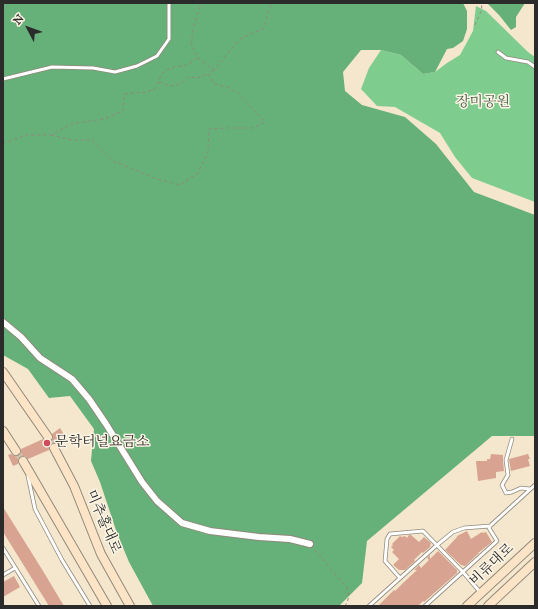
<!DOCTYPE html>
<meta charset="utf-8">
<style>
body{margin:0}
#map{position:relative;width:538px;height:609px;overflow:hidden;background:#f5e7cd;font-family:"IM FELL Great Primer",serif}
canvas{display:block}
.frame{position:absolute;inset:0;border:4px solid #2b2b2b;pointer-events:none}
.north{position:absolute;left:8px;top:8px;width:40px;height:40px;-webkit-text-stroke:3px #fcf5e5;paint-order:stroke;rotate:311deg;font-size:11px;font-weight:700;line-height:16px;text-align:center;color:#2b2b2b}
.north::after{content:'';display:block;margin:auto;width:14px;height:18px;background:#2b2b2b;clip-path:polygon(50% 0,100% 100%,50% 72%,0 100%)}
</style>
<div id="map">
<canvas width="538" height="609"></canvas>
<div class="frame"></div>
<div class="north">N</div>
</div>
<script>
const g = document.querySelector('canvas').getContext('2d');
g.lineJoin = 'round';
function paint(path, color) {
  g.fillStyle = color;
  g.fill(path, 'evenodd');
}
function stroke(path, color, width, dash) {
  g.strokeStyle = color;
  g.lineWidth = width;
  g.lineCap = dash ? 'butt' : 'round';
  g.setLineDash(dash || []);
  g.stroke(path);
}
function write(font, color, halo, rows, align = 'center') {
  g.font = font + ' "IM FELL Great Primer","Noto Serif KR",serif';
  g.lineWidth = 3;
  g.setLineDash([]);
  g.textBaseline = 'middle';
  g.strokeStyle = halo;
  g.fillStyle = color;
  for (const [text, x, y, turn = 0] of rows) {
    g.save();
    g.translate(x, y);
    g.rotate((+turn || 0) * Math.PI / 180);
    g.textAlign = isNaN(turn) ? turn : align;
    if (halo) g.strokeText(text, 0, 0);
    g.fillText(text, 0, 0);
    g.restore();
  }
}
paint(new Path2D(`
 M476,6L486,11L528,52L535,57V202L472,178L455,157L440,133L395,107L377,106L361,89L369,68L381,50L401,55L423,74L435,72L447,63L460,55L473,31Z`), '#7ecd8e');
paint(new Path2D(`
 M3,3H463L467,11V29L463,41L453,48L447,49L435,72L423,74L401,55L381,50H361L343,72L345,91L362,105L405,117L436,144L474,192L535,215V436H492L367,541L362,583L339,606H153L129,562L117,533L100,482L91,461L94,429L70,396L49,398L28,369L3,355Z
 M487,3H525L516,17V27L511,30L499,15Z`), '#66b079');
paint(new Path2D(`
 M60,428L66,438L58,444L55,443H51L49,445V450L28,459L25,456H21L18,459V464L13,466L8,455L11,454L14,456H19L21,453V449L43,439L46,442H51L53,439L52,434Z
 M491,454L503,455V461L504,471L496,472V478L478,481L476,461H487V459H490Z
 M528,454L530,459H528L530,466L511,471L509,459Z
 M3,507L43,571L64,606H49L3,532Z
 M467,531L471,539L482,532L483,533L486,532L492,542L478,553H479L465,566L461,565L445,550L457,537V536Z
 M409,535H411L419,542L424,537L431,543L430,547L423,553L422,552L414,560L415,561L405,570H399L393,565L399,559L392,552L394,550L391,547L393,545L392,544L400,536L402,537L405,536L407,538Z
 M438,551L457,570V573L424,602L423,601L418,606H378L394,590L395,591L403,583L417,570H414L419,565L421,568L429,560L427,558L430,555V559Z
 M14,576L20,587L3,597V582Z`), '#d8a390');
stroke(new Path2D(`
 M48,437L54,448
 M16,451L23,461`), '#cdc1ad', 7, [7, 3.5]);
const service = new Path2D(`
 M498,52L506,58L528,62L535,67
 M3,79L52,67L93,68L115,72L137,66L157,56L169,39V3
 M512,439L506,460L508,475L502,485L506,493L512,492L521,488L530,489
 M28,476L35,509L62,560L90,606
 M3,548L39,606
 M3,575L15,568
 M400,578L385,561L387,539L390,534L423,531L463,572L480,592
 M369,606L437,545L453,532L464,528L490,526L535,485
 M425,606L497,541L489,528L490,526`);
const minor = new Path2D(`
 M3,322L21,337L40,358L72,379L89,399L106,424L142,482L157,501L182,523L210,531L259,537L290,539L310,544`);
const secondary = new Path2D(`
 M3,372L48,437
 M3,431L16,451
 M54,448L74,486L101,554L130,606
 M23,461L107,606
 M467,606L535,543
 M488,606L535,562`);
stroke(service, '#90897c', 4.5);
stroke(minor, '#90897c', 8);
stroke(secondary, '#90897c', 10);
stroke(new Path2D(`
 M475,25L482,9L481,3
 M198,58L214,70L240,39L264,28L271,3
 M159,82C173,87 177,88 188,77L197,78L208,74
 M51,135L71,140H92L113,161L157,179L180,185L198,173L208,152L209,129L227,128H253L265,122L252,108L237,92L227,87L215,84L208,74L214,70
 M3,144L26,135H51L71,124L104,119L123,111L124,94L147,92L156,88L161,75L166,70L176,67L187,65L197,58C196,54 193,50 192,46C190,37 197,11 202,3
 M315,550L347,588C350,595 349,599 345,606`), '#90897c', 1, [3, 3]);
stroke(service, '#fff', 3);
stroke(minor, '#fff', 6);
stroke(secondary, '#fee4c6', 8);
for (const [x, y, r, color] of [
 [47,443,4,"#d1495b"]
]) {
  const dot = new Path2D();
  dot.arc(x, y, r, 0, 2 * Math.PI);
  g.fillStyle = color;
  g.fill(dot);
  stroke(dot, '#fcf5e5', 1.5);
}
write('14px', '#445c49', '#fcf5e5', [
 ["장미공원",483,103]
]);
write('14px', '#2b2b2b', '#fcf5e5', [
 ["문학터널요금소",55,443]
], 'left');
write('14px', '#2b2b2b', '#fcf5e5', [
 ["미추홀대로",103,522,67],
 ["비류대로",492,565,-43]
]);
</script>
